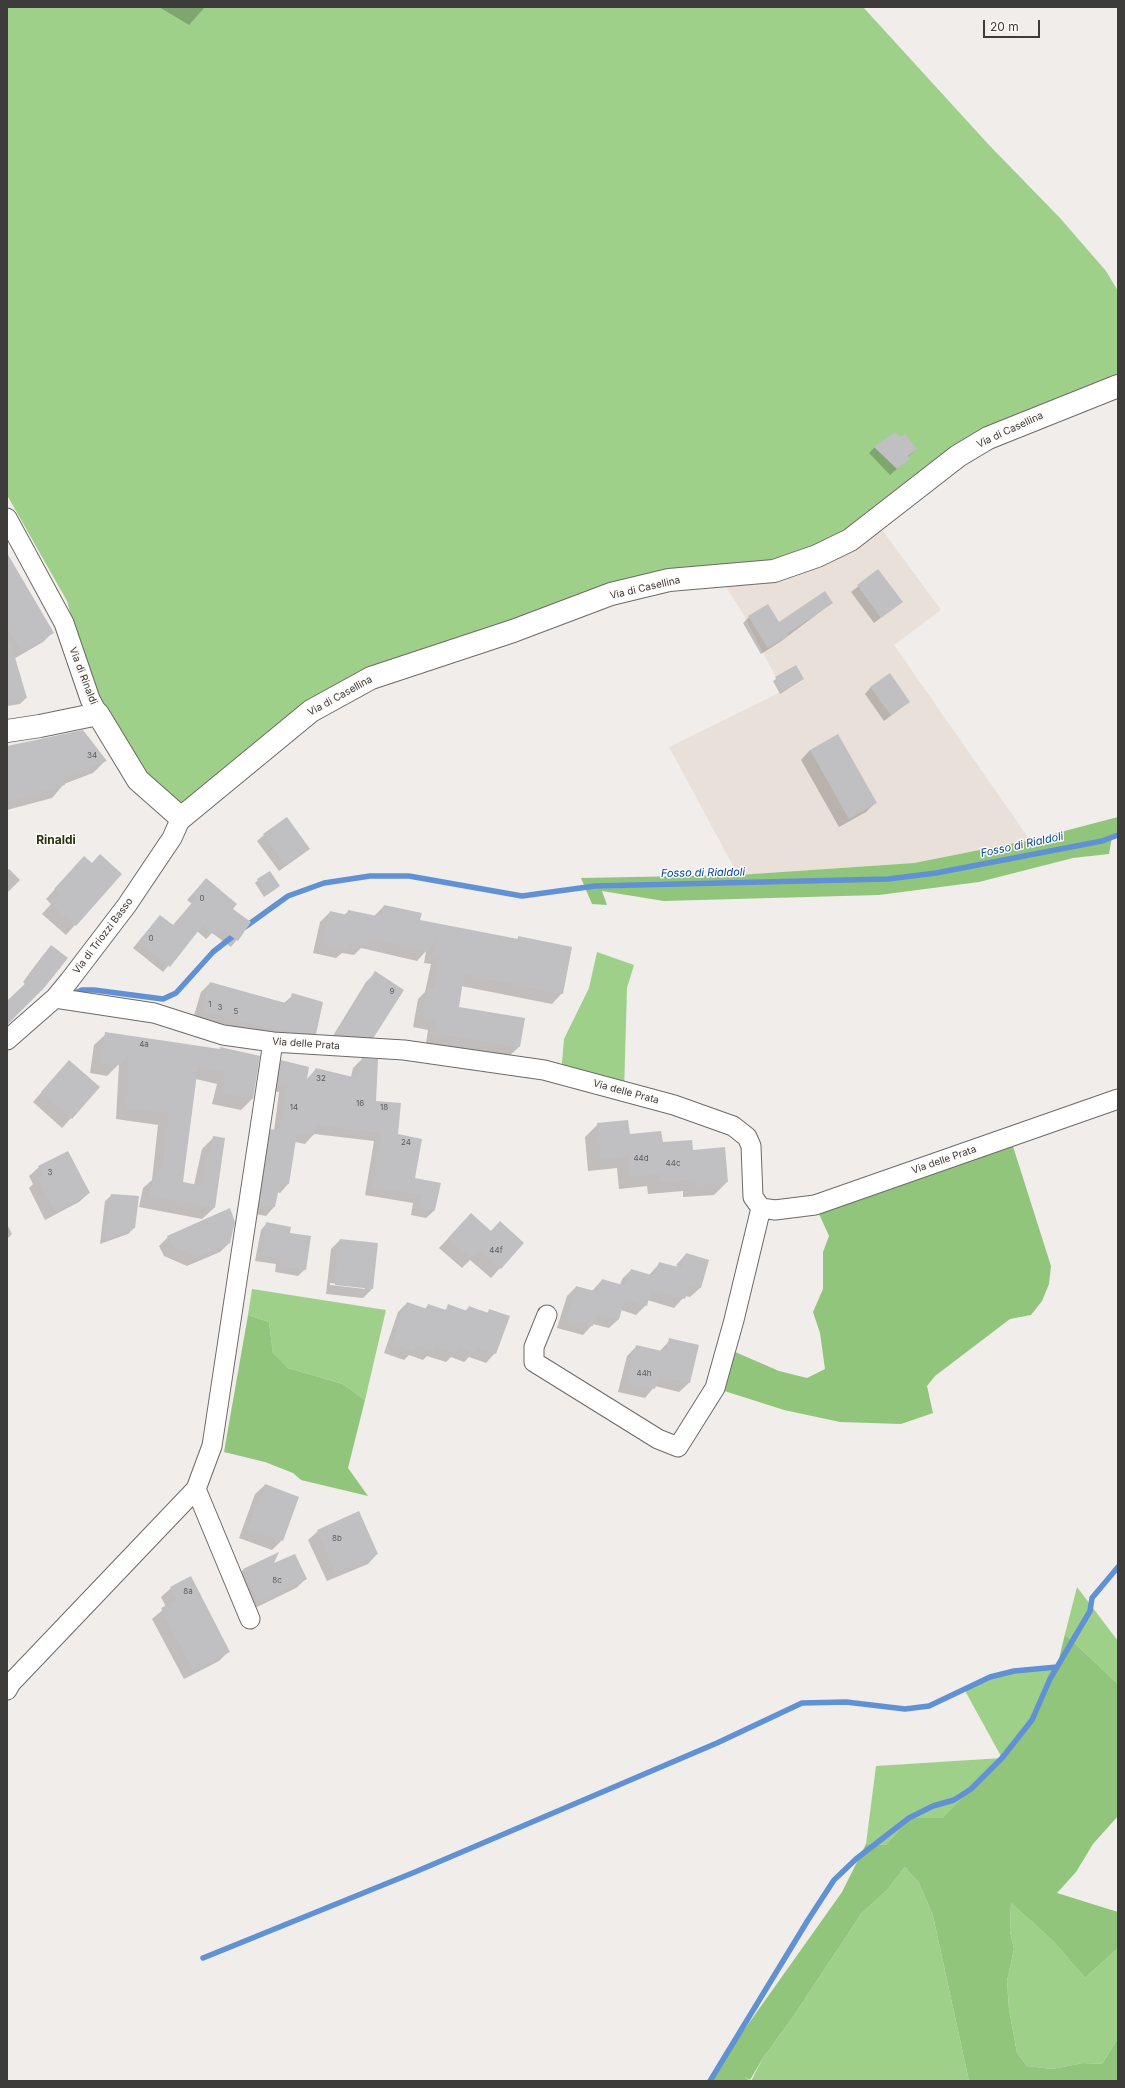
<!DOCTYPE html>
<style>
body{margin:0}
#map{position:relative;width:1125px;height:2088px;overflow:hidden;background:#f0edeb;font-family:Inter,sans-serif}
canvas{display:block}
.frame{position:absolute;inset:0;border:8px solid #3d3c3b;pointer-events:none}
.scale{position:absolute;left:983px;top:20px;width:57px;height:18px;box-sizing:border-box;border:2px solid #3d3c3b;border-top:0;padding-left:5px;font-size:12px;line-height:14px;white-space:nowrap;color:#3d3c3b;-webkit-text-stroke:3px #fdfaf8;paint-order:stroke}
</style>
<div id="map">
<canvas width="1125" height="2088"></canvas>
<div class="frame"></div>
<div class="scale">20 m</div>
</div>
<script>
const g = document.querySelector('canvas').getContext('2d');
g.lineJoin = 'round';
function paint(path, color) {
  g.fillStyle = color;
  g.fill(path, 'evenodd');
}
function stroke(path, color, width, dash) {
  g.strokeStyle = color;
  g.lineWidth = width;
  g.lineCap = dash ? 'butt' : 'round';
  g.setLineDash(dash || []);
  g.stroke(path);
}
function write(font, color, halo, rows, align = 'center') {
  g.font = font + ' Inter,sans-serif';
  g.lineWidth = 3;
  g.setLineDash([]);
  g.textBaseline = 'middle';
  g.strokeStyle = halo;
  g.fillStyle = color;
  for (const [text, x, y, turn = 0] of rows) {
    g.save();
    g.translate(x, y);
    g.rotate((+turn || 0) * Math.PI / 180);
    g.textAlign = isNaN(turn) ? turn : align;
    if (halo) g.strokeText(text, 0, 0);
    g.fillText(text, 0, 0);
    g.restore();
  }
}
paint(new Path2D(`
 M875,520L941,610L894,645L1030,840L914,863L738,875L669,747L783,691L742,612L719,576Z`), '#e9e0d9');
paint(new Path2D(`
 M7,7H863L989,145L1060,218L1106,271L1118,291V386L1047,413L817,556L669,580L371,678L181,818L98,714L67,601L7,495Z
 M597,952L634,965L627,988L624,1092L561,1074L564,1039L589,988Z
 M252,1289L386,1310L365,1400L343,1384L288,1368L273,1355L269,1322L248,1315Z
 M1077,1587L1118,1641V1684L1065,1634Z
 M1057,1667C1047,1684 1042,1706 1031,1722C1006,1757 973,1787 942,1818H909L886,1845L866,1844L876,1766L1002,1758L964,1689C999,1673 1019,1671 1057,1667Z
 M905,1867L919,1883L933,1916L969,2081H751L763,2058L793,2017L861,1914L887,1890Z
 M1011,1903L1054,1942L1085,1978L1118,1948V2038L1102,2064L1083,2063L1052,2069L1027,2066L1017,2053L1009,2009L1007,1981L1014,1949L1010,1931Z`), '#9fd08a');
paint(new Path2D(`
 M1118,817V835L1112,837L1109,854L1073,858L979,882L879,895L664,901L602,891L607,905L592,904L581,878L738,875L914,863L1030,840Z
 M1010,1137L1051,1266L1049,1284L1042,1301L1031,1315L1010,1319L935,1376L927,1386L933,1413L901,1424L840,1422L784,1410L715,1388L726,1348L779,1371L807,1378L825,1369L820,1333L813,1312L823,1289V1252L829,1236L815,1205Z
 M248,1315L269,1322L273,1354L288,1368L343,1384L365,1400L348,1468L368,1496L301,1480L293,1473L265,1462L224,1452Z
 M1065,1634L1118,1684V1816L1093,1844L1076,1872L1057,1893L1118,1912V1948L1085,1978L1054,1942L1011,1903L1010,1931L1014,1949L1007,1981L1009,2009L1017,2053L1027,2066L1052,2069L1083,2063L1102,2064L1118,2038V2081H969L933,1916L919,1883L905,1867L887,1890L861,1914L793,2017L763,2058L750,2080L745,2077L750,2081H710L722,2061L842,1892L866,1844L886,1845L909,1818H942L1002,1758L1032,1720L1050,1679L1057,1667Z`), '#92c57c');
paint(new Path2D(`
 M159,7H205L189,25Z
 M875,447L916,449L908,457L909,459L890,475L869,453Z
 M7,566L53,632L43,642L12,660L7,651Z
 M878,571L901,602L874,623L851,592Z
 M832,603L780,642L761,654L743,623L749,617L779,623Z
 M796,666L803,679L780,694L773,681Z
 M7,667L26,698L20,704L7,706Z
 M871,687L909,702L884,721L865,694Z
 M7,747L105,761L93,773L64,784L52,798L7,810Z
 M810,750L875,803L866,812L839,827L801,760Z
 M264,835L309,849L279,871L257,841Z
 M92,864L121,874L66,935L42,914L51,904L46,899L75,867Z
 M9,869L20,880L7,893V871Z
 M206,879L232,909L250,923L231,947L212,933L206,939L197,931L163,972L133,948L160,916L173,926L192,904L187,900Z
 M258,880L279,886L264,897L255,883Z
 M384,906L419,921L516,940L519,937L562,993L552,1004L461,986L458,1007L519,1047L508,1057L426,1043L428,1030L413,1027L418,999L425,992L431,964L424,963L426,951L417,961L361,948L354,955L342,953L336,958L313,953L320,922L330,912L344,915L349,911L374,916Z
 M45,953L7,1024V1002L26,985L23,982Z
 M375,973L374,1037L364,1046L328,1044L366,982Z
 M210,983L284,1003L293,995L315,1033L306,1042L269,1040L193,1019L201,992Z
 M106,1034L218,1050L221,1048L259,1056L252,1099L241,1110L212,1104L217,1084L196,1079L182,1183L194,1185L202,1149L214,1137V1208L202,1219L139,1207L143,1188L152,1180L158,1125L116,1119L119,1064L107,1076L90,1073L94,1045Z
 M362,1059L375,1102L397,1135L414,1179L435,1210L426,1218L411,1215L413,1203L365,1195L374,1141L314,1134L305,1144L295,1142L288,1184L280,1193L277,1192L274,1207L266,1216L251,1213L262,1139L271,1130L274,1131L279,1092L270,1091L273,1070L282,1062L306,1080L316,1069L351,1077L353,1068Z
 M60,1071L99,1087L62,1128L33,1102Z
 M598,1124L629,1135L692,1151L727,1182L714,1195L683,1197V1191L648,1194L647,1186L619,1189L617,1168L588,1171L585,1137Z
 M39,1167L89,1193L79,1202L45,1220L29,1188L33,1184L29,1176Z
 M112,1195L134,1228L128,1234L100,1244L105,1201Z
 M471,1214L491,1232L523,1243L491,1278L470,1260L462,1268L439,1248Z
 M267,1223L288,1234L305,1269L298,1276L275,1272L276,1264L255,1261L261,1230Z
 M7,1224L12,1234L7,1239Z
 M168,1237L229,1243L220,1252L187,1266L164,1256L159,1246Z
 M340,1240L372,1289L363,1298L326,1294L331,1249ZM330,1283L365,1287V1289L330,1285Z
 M686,1254L708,1260L700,1288L690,1297L685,1296L674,1308L647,1300L646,1305L636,1315L621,1310L619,1319L609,1328L593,1324L583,1335L557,1328L567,1296L576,1287L592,1291L602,1280L620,1285L622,1279L631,1270L649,1275L660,1263L676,1268L677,1264Z
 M407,1303L425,1309L428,1305L444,1311L449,1306L465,1311L469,1307L487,1313L490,1310L495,1353L486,1363L469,1357L464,1362L451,1357L446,1362L427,1356L423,1360L409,1355L404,1360L384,1353L398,1312Z
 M670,1340L689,1383L679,1392L655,1386L645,1398L618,1392L627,1356L637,1346L660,1351Z
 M265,1485L282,1540L272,1550L239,1538L255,1494Z
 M318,1531L377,1554L368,1564L327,1581L308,1540Z
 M244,1569L306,1579L296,1588L249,1611L234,1579Z
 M171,1588L229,1651L219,1661L184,1679L152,1619L166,1607L161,1597Z`), '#0003');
stroke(new Path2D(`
 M245,927L288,896L324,883L370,876H409L522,896L595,886L888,879L936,873L1102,841L1118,835
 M71,995L82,990H94L163,999L176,993L213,952L237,933
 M203,1958L415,1872L717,1743L802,1703L846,1702L905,1709L929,1706L990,1677L1014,1671L1057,1667
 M710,2081L808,1920L834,1880L856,1859L909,1818L933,1806L954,1800L971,1789L1002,1758L1032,1720L1050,1679L1090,1611L1092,1598L1118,1567`), '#6091d4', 5.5);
paint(new Path2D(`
 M895,432L900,437L905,434L917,449L908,456L910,459L897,469L874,447Z
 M7,553L54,633L22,651L7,626Z
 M878,569L903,602L881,618L857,585Z
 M825,591L833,603L787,634L788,636L768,648L748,616L768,604L779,622Z
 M11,644L27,698L7,701V645Z
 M796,665L804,679L783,691L775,677Z
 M890,673L910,702L891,715L870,687Z
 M83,730L107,761L63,777L65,785L7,801V746Z
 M838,734L877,803L849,819L810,750Z
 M287,817L310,849L286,866L263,834Z
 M100,854L122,874L76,926L51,904L60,894L54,889L84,856L92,863Z
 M270,871L280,886L267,895L257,879Z
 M206,878L237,904L233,909L251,922L238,941L218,927L213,934L203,925L170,967L138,942L160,915L173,925L197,897L193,894Z
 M384,905L422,913L420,920L518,939V936L572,947L563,994L464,974L459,1007L525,1018L520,1047L436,1033L438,1020L423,1017L428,988L434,989L441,954L434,953L437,937L428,951L367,937L365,946L349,942L348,948L323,943L330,911L347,915L348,910L382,917Z
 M51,945L68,958L44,988L7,1025V1001L31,978L28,975Z
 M375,971L404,990L374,1037L336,1035Z
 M210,982L289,1004L292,993L323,1002L316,1034L279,1031L202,1010Z
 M105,1032L220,1049V1047L260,1056L253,1099L223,1093L227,1072L198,1066L183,1182L203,1186L213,1136L225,1138L215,1208L150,1195L154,1176L162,1177L169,1113L127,1108L130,1053L120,1065L101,1062Z
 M362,1058L378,1059L376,1101L401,1103L398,1134L422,1139L415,1178L441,1183L435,1210L419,1207L422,1195L373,1187L382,1133L316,1125L314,1135L297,1133L289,1184L280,1183L275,1207L260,1205L271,1129L281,1131L288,1083H278L281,1060L309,1067L306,1085L316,1068L357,1078Z
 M69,1060L100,1087L72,1119L41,1092Z
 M628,1120L630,1134L661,1131L663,1142L692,1140L693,1150L725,1147L728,1182L696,1185L695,1179L660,1182V1174L631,1176L630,1156L601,1159L597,1123Z
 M68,1151L90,1193L55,1211L38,1178L43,1175L38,1166Z
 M111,1194L139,1196L135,1228L105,1239Z
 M230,1208L235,1222L230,1243L198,1257L174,1246L167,1236Z
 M471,1213L491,1231L500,1221L524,1243L501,1269L480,1251L472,1259L448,1238Z
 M266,1222L291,1227L290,1233L311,1236L306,1270L281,1266L282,1258L261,1255Z
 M340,1239L378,1243L373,1289L335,1285Z
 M686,1253L709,1260L701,1288L680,1282L689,1286L685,1299L651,1290L647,1306L625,1299L619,1319L597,1313L593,1326L566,1319L576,1286L598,1292L602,1279L626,1286L631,1269L655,1276L659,1262L682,1268Z
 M407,1302L427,1309L428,1304L446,1310L448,1304L467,1311L469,1306L488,1313L489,1309L510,1316L496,1354L476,1347L474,1353L458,1347L456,1353L435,1346L433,1351L416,1345L414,1351L392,1344Z
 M669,1338L699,1345L690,1383L658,1376L655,1389L627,1383L636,1345L666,1352Z
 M265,1484L299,1497L283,1541L248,1528Z
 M359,1511L378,1554L336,1573L317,1530Z
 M279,1552L274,1563L295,1554L307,1579L259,1602L243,1569Z
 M191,1576L230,1652L193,1670L161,1608L177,1600L170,1587Z`), '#c0c0c3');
const street = new Path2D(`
 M7,518L64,623L90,699L98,714
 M55,998L154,1013L223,1035L273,1042L404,1050L544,1070L674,1105L733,1126L747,1137L751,1146L753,1197L761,1208L775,1210L815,1205L1118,1099
 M7,1040L55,998L69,981L127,905L172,838L181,818
 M547,1315L534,1347V1362L658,1439L678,1447L715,1388L734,1320L761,1208
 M196,1489L250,1619
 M7,1690L11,1683L196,1489L212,1446L273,1042`);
const secondary = new Path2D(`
 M7,731L40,726L98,714L138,780L181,818L311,711L371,678L513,631L611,594L669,580L774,571L817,556L850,540L958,456L988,438L1118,386`);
stroke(street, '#6d6a68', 21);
stroke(secondary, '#6d6a68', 24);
stroke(street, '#fff', 19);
stroke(secondary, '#fff', 22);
write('8px', '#5e5d5d', null, [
 ["34",92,756],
 ["0",202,899],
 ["0",151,939],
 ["9",392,992],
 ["1",210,1005],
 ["3",220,1008],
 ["5",236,1012],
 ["4a",144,1045],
 ["32",321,1079],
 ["16",360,1104],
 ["14",294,1108],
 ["18",384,1108],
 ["24",406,1143],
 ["44d",641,1159],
 ["44c",673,1164],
 ["3",50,1173],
 ["44f",496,1251],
 ["44h",644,1374],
 ["8b",337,1539],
 ["8c",277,1581],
 ["8a",188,1592]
]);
write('10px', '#3d3c3b', '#fdfaf8', [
 ["Via di Casellina",1010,430,-25],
 ["Via di Casellina",645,588,-13],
 ["Via di Rinaldi",83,676,69],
 ["Via di Casellina",340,696,-29],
 ["Via di Triozzi Basso",103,936,-53],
 ["Via delle Prata",306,1044,4],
 ["Via delle Prata",626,1092,15],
 ["Via delle Prata",944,1160,-19]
]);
write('italic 11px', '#004998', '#fdfaf8', [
 ["Fosso di Rialdoli",1022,845,-12],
 ["Fosso di Rialdoli",703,873,-1]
]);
write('bold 12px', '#2b330c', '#fdfaf8', [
 ["Rinaldi",56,840]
]);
</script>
